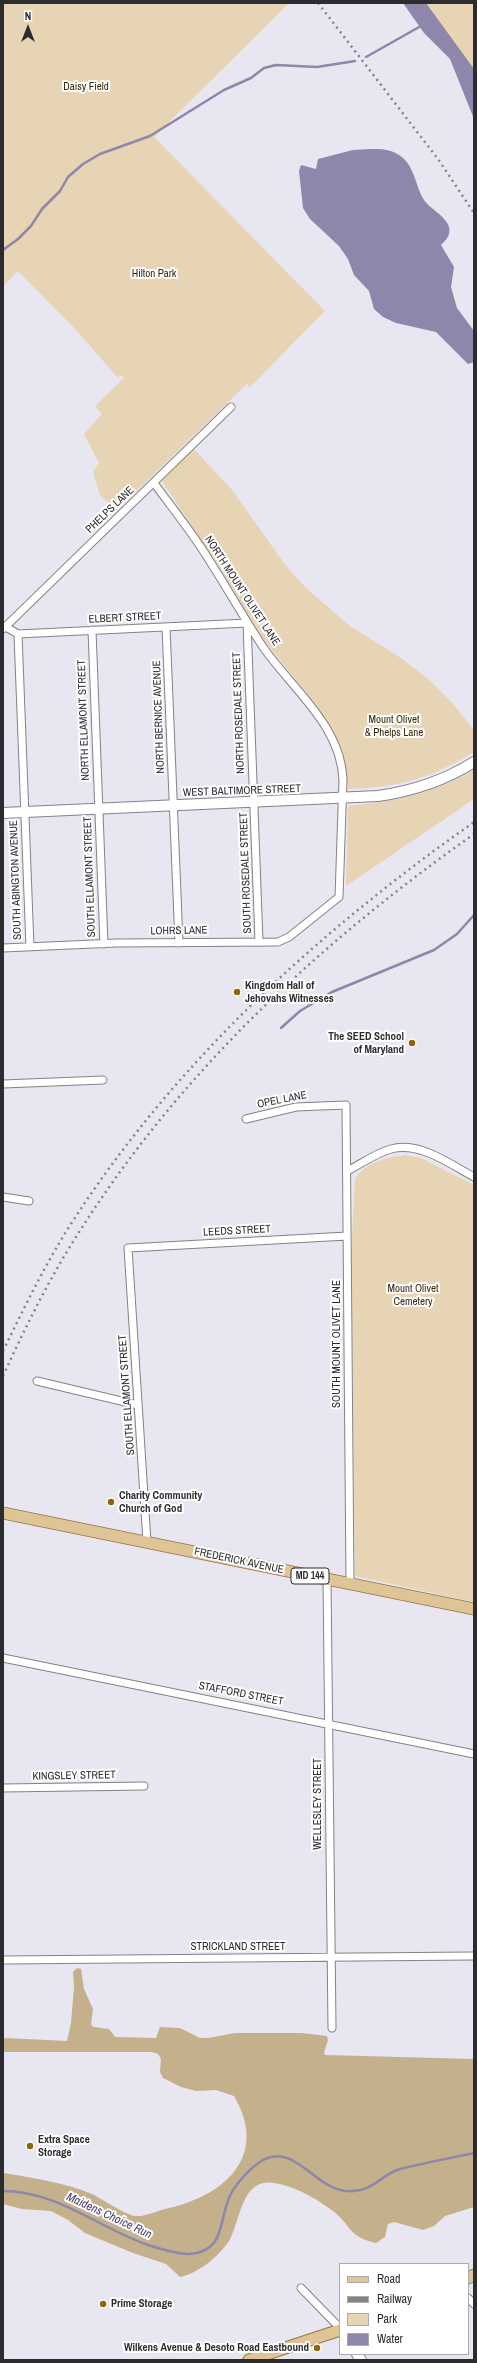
<!DOCTYPE html>
<style>
body{margin:0}
#map{position:relative;width:477px;height:2363px;overflow:hidden;background:#e8e6f1;font-family:"Archivo Narrow",sans-serif}
canvas{display:block}
.frame{position:absolute;inset:0;border:4px solid #2c2c30;pointer-events:none}
.legend{position:absolute;left:339px;top:2263px;width:130px;height:92px;box-sizing:border-box;background:#fff;border:1px solid #ababac;margin:0;padding:5px 7px;list-style:none;font-size:12px;color:#2c2c30}
.legend li{display:flex;align-items:center;gap:8px;height:20px}
.legend b{width:20px;border:1px solid #ababac}
.north{position:absolute;left:8px;top:8px;width:40px;height:40px;-webkit-text-stroke:3px #fff;paint-order:stroke;rotate:0deg;font-size:11px;font-weight:700;line-height:16px;text-align:center;color:#2c2c30}
.north::after{content:'';display:block;margin:auto;width:14px;height:18px;background:#2c2c30;clip-path:polygon(50% 0,100% 100%,50% 72%,0 100%)}
</style>
<div id="map">
<canvas width="477" height="2363"></canvas>
<div class="frame"></div>
<ul class="legend">
<li><b style="height:5px;background:#dfc595"></b>Road</li>
<li><b style="height:5px;background:#84838a"></b>Railway</li>
<li><b style="height:11px;background:#e6d4b4"></b>Park</li>
<li><b style="height:11px;background:#8e86ab"></b>Water</li>
</ul>
<div class="north">N</div>
</div>
<script>
const g = document.querySelector('canvas').getContext('2d');
g.lineJoin = 'round';
function paint(path, color) {
  g.fillStyle = color;
  g.fill(path, 'evenodd');
}
function stroke(path, color, width, dash) {
  g.strokeStyle = color;
  g.lineWidth = width;
  g.lineCap = dash ? 'butt' : 'round';
  g.setLineDash(dash || []);
  g.stroke(path);
}
function write(font, color, halo, rows, align = 'center') {
  g.font = font + ' "Archivo Narrow",sans-serif';
  g.lineWidth = 4;
  g.setLineDash([]);
  g.textBaseline = 'middle';
  g.strokeStyle = halo;
  g.fillStyle = color;
  for (const [text, x, y, turn = 0] of rows) {
    g.save();
    g.translate(x, y);
    g.rotate((+turn || 0) * Math.PI / 180);
    g.textAlign = isNaN(turn) ? turn : align;
    if (halo) g.strokeText(text, 0, 0);
    g.fillText(text, 0, 0);
    g.restore();
  }
}
paint(new Path2D(`
 M3,3H289L154,137L325,311L250,387L247,384L117,510L100,495L93,472L99,463L84,434L102,414L95,406L124,378L121,375L118,378L77,331L18,271L3,286Z
 M417,3H474V86Z
 M193,448L232,490L286,566L306,588L350,626L398,656L427,678L453,704L474,730V752C429,779 400,787 348,789C346,728 301,689 267,644C250,622 237,596 222,572C203,541 182,512 162,481Z
 M474,770V799L346,886L348,806C394,801 435,794 474,770Z
 M406,1155L421,1158L474,1185V1602L355,1576L351,1255L355,1179C364,1163 388,1156 406,1155Z`), '#e6d4b4');
paint(new Path2D(`
 M77,1968L81,1969L84,1989L93,2009L91,2025L94,2027L109,2029L115,2037L156,2038L160,2027L180,2028L200,2038H208L235,2033H301L327,2036L328,2040L324,2052L325,2055L474,2059V2207L445,2216L434,2226L423,2230L394,2222L388,2224L385,2237L376,2243C348,2237 352,2226 333,2211C317,2199 293,2185 273,2183C241,2178 240,2223 229,2241C218,2257 199,2273 180,2277L166,2264L133,2253L85,2233L68,2220L51,2211L22,2209L3,2204V2173C34,2178 62,2182 92,2194C102,2199 126,2215 135,2216C144,2217 157,2211 165,2209C223,2197 270,2157 234,2096L216,2090L196,2091L181,2087L163,2078L160,2072L161,2059L158,2054L152,2052H3V2039L5,2038L67,2041L71,2023L74,1987L73,1972Z`), '#c4b08a');
paint(new Path2D(`
 M403,3H426L474,69V119L450,59L424,33Z
 M370,149C381,149 390,149 399,155C415,165 415,186 424,200C430,209 446,216 449,227C451,235 446,240 441,245L454,267L451,287L457,308L474,331V362L468,364L436,332L396,323L383,317L374,309L369,291L354,275L348,259L339,246L310,219L303,208L299,171L301,165L316,169L318,159L353,150Z`), '#8e86ab');
stroke(new Path2D(`
 M366,57L421,26
 M3,250L18,239L31,226L42,209L60,191L68,177L83,164L100,154L150,136L224,90L251,78L264,68L276,65L317,67L355,61
 M281,1028L300,1011L332,992L434,950L457,934L474,915
 M3,2191C57,2191 99,2228 148,2245C161,2249 176,2254 189,2254C225,2252 219,2221 229,2198C234,2185 251,2167 263,2160C295,2143 314,2188 346,2191C373,2193 380,2175 400,2169C424,2163 450,2158 474,2153`), '#8e86ab', 2.5);
const street = new Path2D(`
 M6,627L18,634L247,623L259,942
 M166,627L179,943
 M3,629L231,407
 M92,630L104,944
 M18,634L30,947
 M3,948L116,943L278,942L289,937L339,897L343,780C341,725 292,689 263,647C242,615 223,581 202,549C187,526 170,505 154,483
 M3,1084L103,1080
 M246,1119L296,1107L346,1105L350,1583
 M347,1171C361,1164 376,1153 391,1149C419,1141 450,1164 474,1177
 M3,1197L29,1201
 M37,1381L138,1405
 M147,1542L128,1248L347,1236
 M327,1579L332,2028
 M3,1658L474,1754
 M3,1788L144,1786
 M3,1960L474,1956
 M301,2288L340,2328
 M468,2298L474,2304`);
const secondary = new Path2D(`
 M3,813L378,796C413,791 444,781 474,762
 M357,2354L361,2360`);
const primary = new Path2D(`
 M3,1513L474,1609
 M468,2278L474,2275
 M249,2360L340,2330`);
stroke(street, '#83818a', 9);
stroke(secondary, '#83818a', 12);
stroke(primary, '#927744', 13);
stroke(street, '#fff', 7);
stroke(secondary, '#fff', 10);
stroke(primary, '#dfc595', 11);
stroke(new Path2D(`
 M318,3L438,159L474,213
 M3,1351C23,1310 43,1269 67,1230C172,1065 315,934 474,822
 M3,1376C25,1328 48,1281 76,1237C178,1074 318,944 474,834`), '#84838a', 2.5, [2, 4]);
for (const [x, y, r, color] of [
 [237,992,4,"#8d6608"],
 [412,1043,4,"#8d6608"],
 [111,1502,4,"#8d6608"],
 [30,2146,4,"#8d6608"],
 [103,2304,4,"#8d6608"],
 [317,2348,4,"#8d6608"]
]) {
  const dot = new Path2D();
  dot.arc(x, y, r, 0, 2 * Math.PI);
  g.fillStyle = color;
  g.fill(dot);
  stroke(dot, '#fff', 1.5);
}
for (const [x, y, w] of [
 [310,1576,38]
]) {
  const box = new Path2D();
  box.roundRect(x - w / 2, y - 8, w, 16, 3);
  g.fillStyle = '#fff';
  g.fill(box);
  stroke(box, '#2c2c30', 1);
}
write('bold 10px', '#2c2c30', null, [
 ["MD 144",310,1576]
]);
write('11px', '#3a2a0a', '#fff', [
 ["Daisy Field",86,87],
 ["Hilton Park",154,274],
 ["Mount Olivet",394,720],
 ["& Phelps Lane",394,733],
 ["Mount Olivet",413,1289],
 ["Cemetery",413,1302]
]);
write('11px', '#2c2c30', '#fff', [
 ["PHELPS LANE",110,510,-44],
 ["NORTH MOUNT OLIVET LANE",242,591,57],
 ["ELBERT STREET",125,618,-3],
 ["NORTH ROSEDALE STREET",239,713,-92],
 ["NORTH BERNICE AVENUE",159,717,-92],
 ["NORTH ELLAMONT STREET",84,720,-92],
 ["WEST BALTIMORE STREET",242,791,-2],
 ["SOUTH ROSEDALE STREET",246,873,-92],
 ["SOUTH ELLAMONT STREET",90,877,-92],
 ["SOUTH ABINGTON AVENUE",16,880,-92],
 ["LOHRS LANE",179,931,-1],
 ["OPEL LANE",282,1100,-11],
 ["LEEDS STREET",237,1231,-3],
 ["SOUTH MOUNT OLIVET LANE",337,1344,-90],
 ["SOUTH ELLAMONT STREET",127,1395,-94],
 ["FREDERICK AVENUE",239,1561,12],
 ["STAFFORD STREET",241,1694,11],
 ["KINGSLEY STREET",74,1776,-1],
 ["WELLESLEY STREET",318,1804,-90],
 ["STRICKLAND STREET",238,1947]
]);
write('bold 11px', '#2c2c30', '#fff', [
 ["Kingdom Hall of",245,986],
 ["Jehovahs Witnesses",245,999],
 ["The SEED School",404,1037,"right"],
 ["of Maryland",404,1050,"right"],
 ["Charity Community",119,1496],
 ["Church of God",119,1509],
 ["Extra Space",38,2140],
 ["Storage",38,2153],
 ["Prime Storage",111,2304],
 ["Wilkens Avenue & Desoto Road Eastbound",309,2348,"right"]
], 'left');
write('italic 12px', '#483a6d', '#fff', [
 ["Maidens Choice Run",109,2216,25]
]);
</script>
